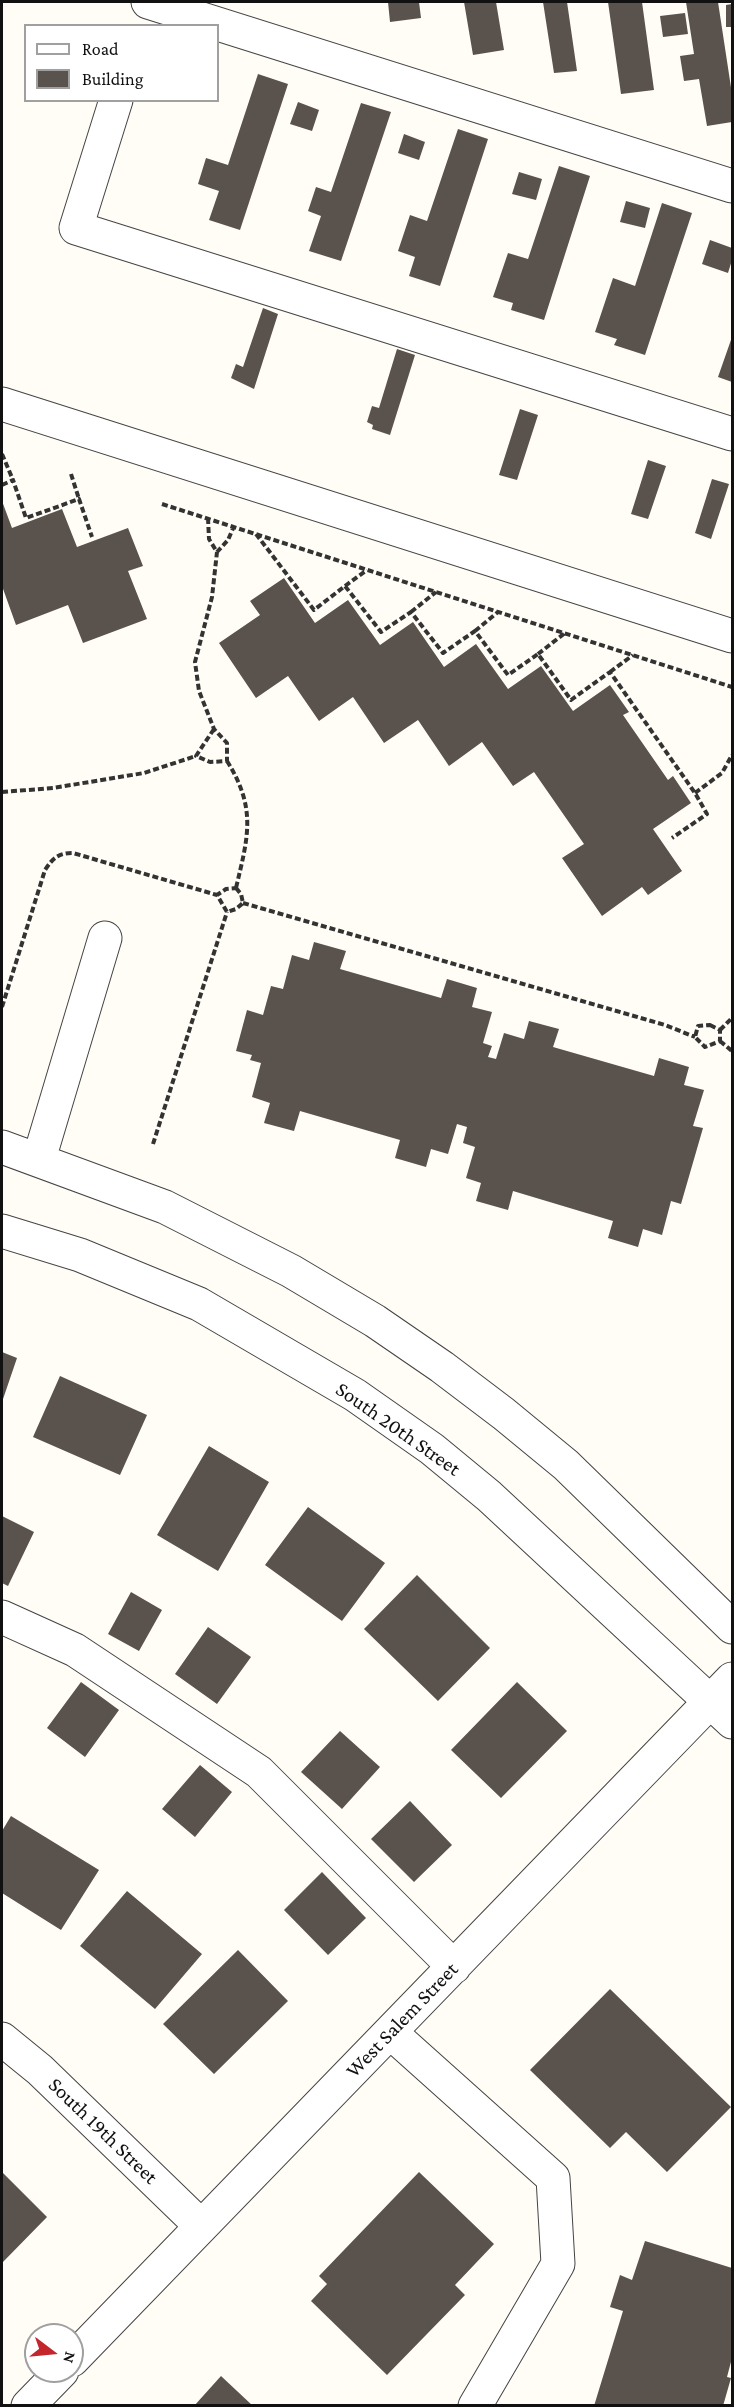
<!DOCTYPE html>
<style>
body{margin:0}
#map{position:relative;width:734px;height:2407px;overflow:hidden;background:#fffdf5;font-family:"Crimson Pro",serif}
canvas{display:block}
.frame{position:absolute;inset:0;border:3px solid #111;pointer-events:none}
.legend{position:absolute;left:24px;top:24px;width:195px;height:78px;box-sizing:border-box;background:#fff;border:2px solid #a0a0a0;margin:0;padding:8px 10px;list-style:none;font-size:18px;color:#111}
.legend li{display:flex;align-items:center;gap:12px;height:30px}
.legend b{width:30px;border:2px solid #a0a0a0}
.north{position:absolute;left:24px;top:2323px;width:60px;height:60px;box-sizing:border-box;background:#fff;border:2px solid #a0a0a0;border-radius:50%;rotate:106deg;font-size:16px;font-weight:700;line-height:24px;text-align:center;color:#111}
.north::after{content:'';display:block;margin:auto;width:21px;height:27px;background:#c4262e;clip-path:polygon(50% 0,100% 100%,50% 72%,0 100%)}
</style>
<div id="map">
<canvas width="734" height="2407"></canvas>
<div class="frame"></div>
<ul class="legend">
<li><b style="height:8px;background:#fff"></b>Road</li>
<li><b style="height:16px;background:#5a524d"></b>Building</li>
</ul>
<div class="north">N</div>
</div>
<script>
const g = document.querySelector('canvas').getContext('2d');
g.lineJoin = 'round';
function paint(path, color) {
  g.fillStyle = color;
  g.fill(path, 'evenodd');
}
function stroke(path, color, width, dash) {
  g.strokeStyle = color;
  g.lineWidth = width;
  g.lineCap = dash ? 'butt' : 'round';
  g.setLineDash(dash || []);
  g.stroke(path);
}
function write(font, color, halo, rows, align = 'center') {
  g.font = font + ' "Crimson Pro",serif';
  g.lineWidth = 6;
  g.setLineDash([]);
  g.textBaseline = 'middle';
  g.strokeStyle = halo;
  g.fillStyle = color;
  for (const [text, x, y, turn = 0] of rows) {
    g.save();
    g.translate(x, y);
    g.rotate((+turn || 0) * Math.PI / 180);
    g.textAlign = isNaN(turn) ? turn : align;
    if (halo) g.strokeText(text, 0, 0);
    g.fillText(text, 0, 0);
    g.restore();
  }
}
paint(new Path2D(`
 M388,2H419L421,18L390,22Z
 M464,2H496L504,50L473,55Z
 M543,2H567L577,71L554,73Z
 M608,2H642L654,90L621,94Z
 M686,2H718L732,94V122L707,126L699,79L684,81L680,56L694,54Z
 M732,4V27H726V5Z
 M685,13L688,34L663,37L660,16Z
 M258,74L288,84L240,230L209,220L219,191L198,184L206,158L228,165Z
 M298,102L319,110L312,131L290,124Z
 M361,103L391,112L341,261L309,251L321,216L308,211L316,187L331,192Z
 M458,129L488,139L440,286L409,276L415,257L398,251L410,215L427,221Z
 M404,134L425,142L419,160L398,153Z
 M559,166L590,176L544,320L511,310L513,303L493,297L508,253L528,259Z
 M519,172L542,179L536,200L512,194Z
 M626,201L650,208L645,228L620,222Z
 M662,203L692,213L645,355L614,345L617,339L595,332L613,278L635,286Z
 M710,240L732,248V260L728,273L702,264Z
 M263,308L278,314L254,389L231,378L236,364L243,367Z
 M732,337V382L718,377Z
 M397,349L415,355L390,435L372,429L373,425L367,422L372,406L379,408Z
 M520,409L538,415L517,480L499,475Z
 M648,460L666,466L648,519L631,514Z
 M712,479L729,484L711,539L695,533Z
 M2,501L12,528L62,509L77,547L128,528L143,566L128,571L147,619L83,643L68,605L16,625L2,586Z
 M284,578L315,623L348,600L380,645L413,622L444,667L476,644L508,689L541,666L573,711L610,685L629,712L623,715L668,780L673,776L691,803L653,829L682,871L648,895L642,887L602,916L562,858L584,844L534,772L513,786L482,742L449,766L418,720L384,743L353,697L319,721L288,676L256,698L219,643L260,615L250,601Z
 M314,942L346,951L340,969L441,998L447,979L477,988L472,1007L492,1012L483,1043L492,1046L488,1057L496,1059L504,1033L524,1039L529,1021L559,1029L553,1047L654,1076L659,1058L689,1067L684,1085L704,1090L693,1126L703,1128L681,1204L671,1201L662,1235L643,1229L638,1247L608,1238L613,1221L513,1191L508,1210L476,1201L481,1183L466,1178L475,1147L463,1143L467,1127L457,1124L448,1154L431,1149L426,1167L395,1158L400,1140L300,1111L294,1131L264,1123L270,1103L252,1097L261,1063L250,1060L252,1055L236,1051L247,1010L263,1015L271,986L283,989L292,955L309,960Z
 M2,1352L17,1358L2,1402Z
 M60,1376L147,1415L120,1475L33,1437Z
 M209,1446L269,1482L218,1571L157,1535Z
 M308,1507L385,1563L342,1621L265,1565Z
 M2,1516L34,1532L8,1586L2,1583Z
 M417,1575L490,1648L438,1701L364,1629Z
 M131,1592L162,1610L139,1651L108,1634Z
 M208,1627L251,1657L217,1704L175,1674Z
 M81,1682L119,1710L85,1757L47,1728Z
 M517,1682L567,1731L501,1798L451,1750Z
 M340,1731L380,1767L342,1809L301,1772Z
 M200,1765L232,1792L195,1837L162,1809Z
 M410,1801L452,1845L414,1882L371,1839Z
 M11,1816L99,1870L61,1930L2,1893V1831Z
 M322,1872L366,1918L328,1955L284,1910Z
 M127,1891L202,1954L155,2009L80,1946Z
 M238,1950L288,2001L214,2074L163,2024Z
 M610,1989L731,2107L667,2172L626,2132L610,2148L530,2070Z
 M2,2172L47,2217L2,2263Z
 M419,2172L494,2244L455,2285L465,2295L387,2375L311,2301L327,2284L319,2276Z
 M645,2241L732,2268V2358L727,2377L731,2378L723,2406H594L623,2311L610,2307L620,2275L632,2280Z
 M221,2376L253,2406H194Z`), '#5a524d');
const minor = new Path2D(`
 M148,2L732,186
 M116,100L76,228L732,434
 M2,404L732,636
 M2,1147L165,1207L291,1271L375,1321L442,1367L504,1414L566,1465L732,1627
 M39,1159L105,938
 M2,1231L80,1255L199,1304L355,1395L432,1449L489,1496L732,1722
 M2,1617L75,1650L259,1772L454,1967
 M390,2032L553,2178L558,2264L475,2406
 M2,2039L40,2070L201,2226
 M72,2360L732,1679
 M28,2406L62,2371`);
stroke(minor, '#444', 35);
stroke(new Path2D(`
 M2,454L13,480
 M71,474L79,499
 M2,485L13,480L26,518L79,499L92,537
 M162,504L732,687
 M208,518L209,539L217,552L228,540L234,526
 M256,534L314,610L345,586L381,632L411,612L443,653L475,631L508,675L538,654L571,700L610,672L695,793L707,814L672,838
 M345,586L367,570
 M411,612L436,592
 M475,631L498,612
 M538,654L565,633
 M610,672L633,655
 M214,729L196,756L210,762L227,761V743L214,729L199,691L195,662L212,597L217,552
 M227,761C257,809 248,837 236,888
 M2,792L53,788L144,773L196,756
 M695,793L722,773L732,755
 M236,888L241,894L243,903L236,909L227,912L217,895L226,889Z
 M243,903L665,1025L695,1037
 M2,1007L45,870C53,858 58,853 73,853L217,895
 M710,1025L720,1030V1041L705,1047L695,1037L698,1026Z
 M720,1030L732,1018
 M720,1041L732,1051
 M153,1144L227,912`), '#333', 4, [6, 3]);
stroke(minor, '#fff', 33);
write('21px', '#111', '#fff', [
 ["South 20th Street",398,1429,35],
 ["West Salem Street",402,2020,-46],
 ["South 19th Street",103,2131,44]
]);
</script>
